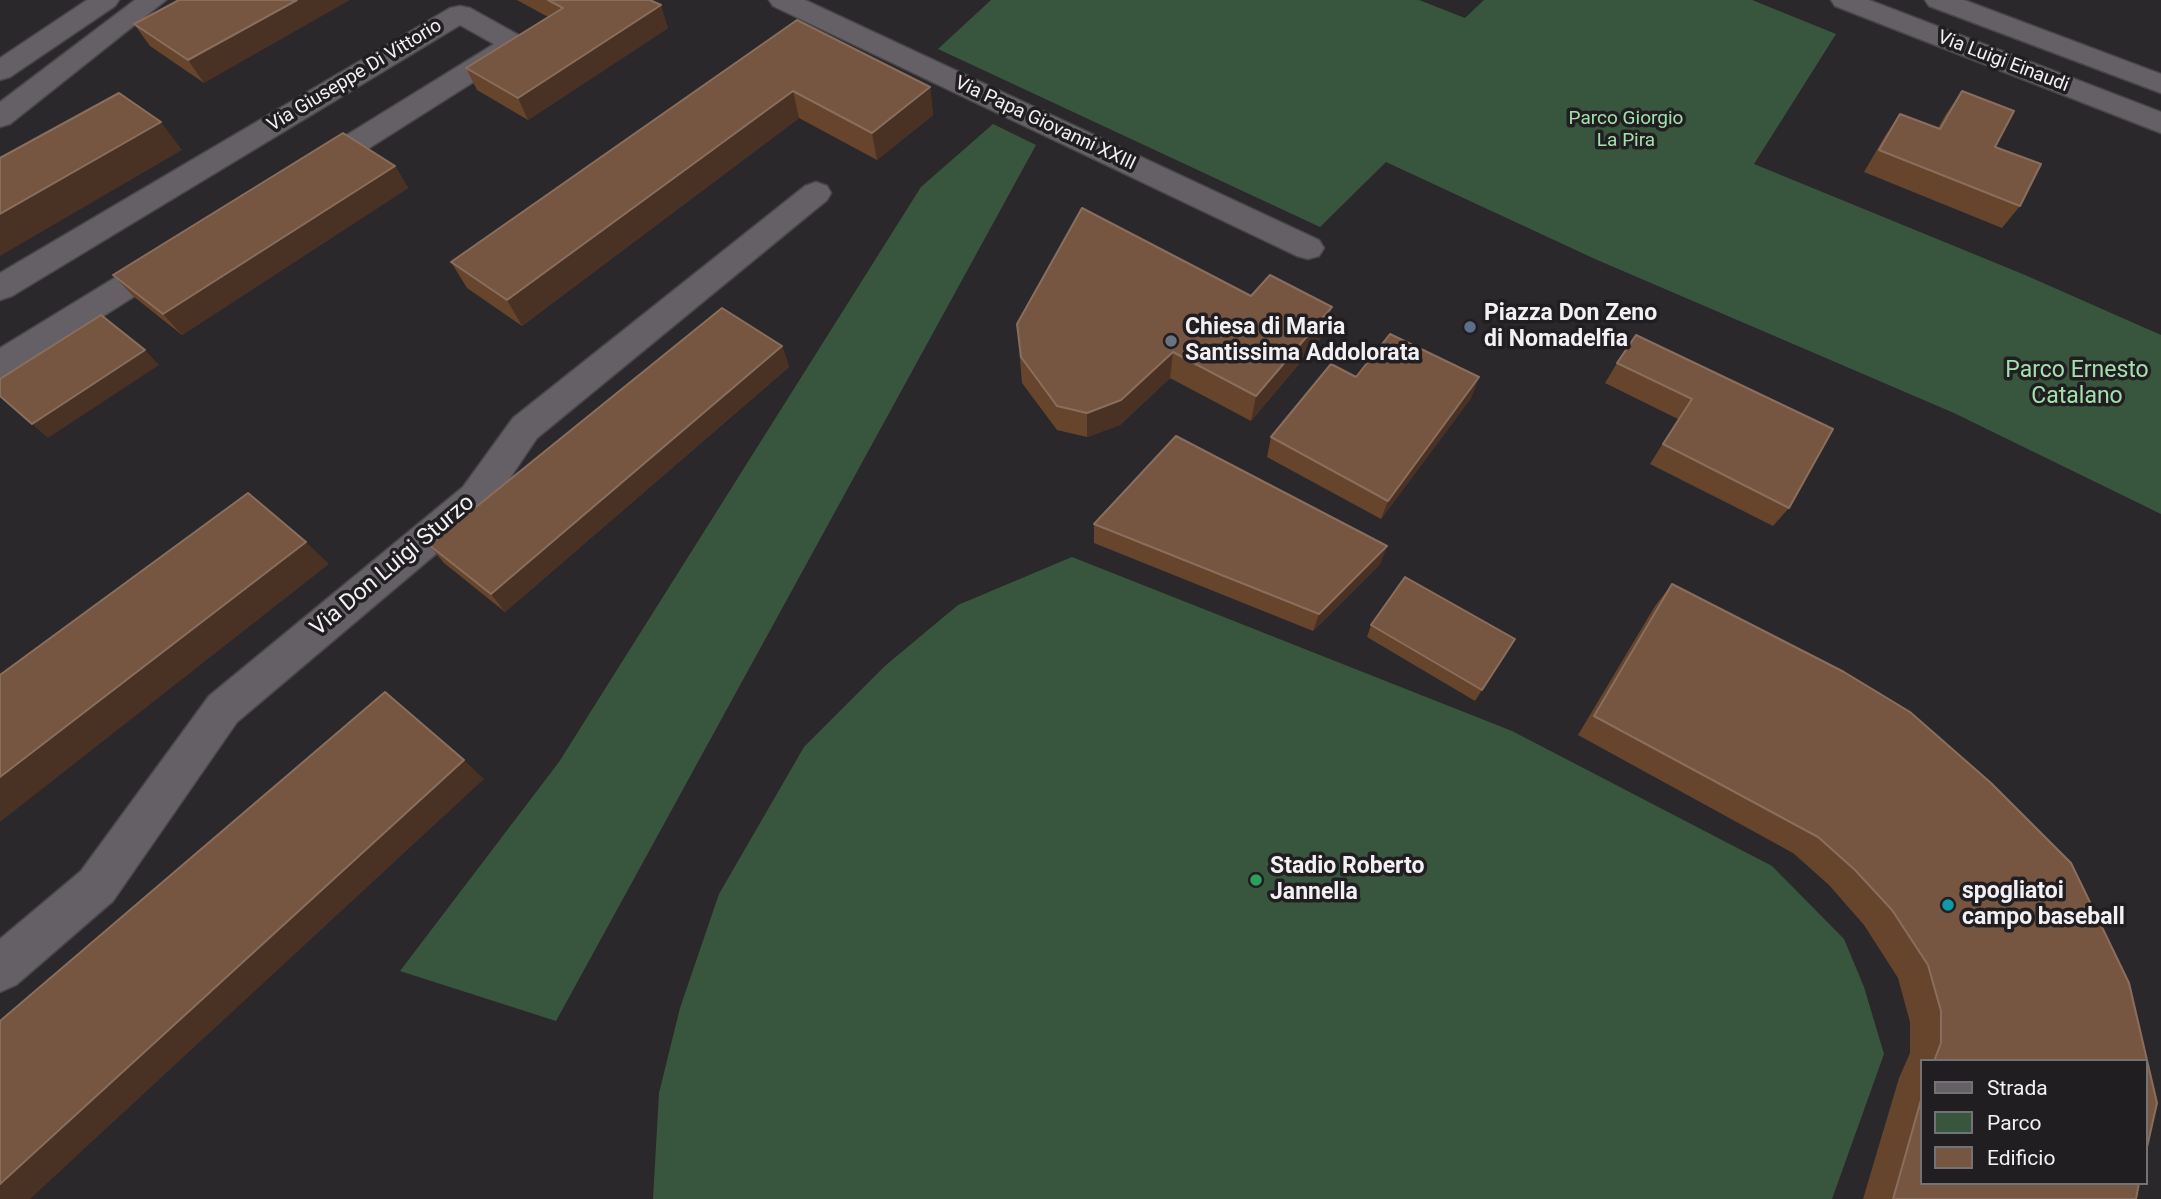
<!DOCTYPE html>
<style>
body{margin:0}
#map{position:relative;width:2161px;height:1199px;overflow:hidden;background:#2b282c;font-family:Roboto,sans-serif}
canvas{display:block}
.legend{position:absolute;left:1920px;top:1059px;width:228px;height:126px;box-sizing:border-box;background:#211e22;border:2px solid #757275;margin:0;padding:9px 12px;list-style:none;font-size:21px;color:#f2f0f2}
.legend li{display:flex;align-items:center;gap:14px;height:35px}
.legend b{width:35px;border:2px solid #757275}
</style>
<div id="map">
<canvas width="2161" height="1199"></canvas>
<ul class="legend">
<li><b style="height:9px;background:#646065"></b>Strada</li>
<li><b style="height:19px;background:#38563d"></b>Parco</li>
<li><b style="height:19px;background:#765641"></b>Edificio</li>
</ul>
</div>
<script>
const g = document.querySelector('canvas').getContext('2d');
g.lineJoin = 'round';
function paint(path, color) {
  g.fillStyle = color;
  g.fill(path, 'evenodd');
}
function stroke(path, color, width, dash) {
  g.strokeStyle = color;
  g.lineWidth = width;
  g.lineCap = dash ? 'butt' : 'round';
  g.setLineDash(dash || []);
  g.stroke(path);
}
function write(font, color, halo, rows, align = 'center') {
  g.font = font + ' Roboto,sans-serif';
  g.lineWidth = 7;
  g.setLineDash([]);
  g.textBaseline = 'middle';
  g.strokeStyle = halo;
  g.fillStyle = color;
  for (const [text, x, y, turn = 0] of rows) {
    g.save();
    g.translate(x, y);
    g.rotate((+turn || 0) * Math.PI / 180);
    g.textAlign = isNaN(turn) ? turn : align;
    if (halo) g.strokeText(text, 0, 0);
    g.fillText(text, 0, 0);
    g.restore();
  }
}
paint(new Path2D(`
 M991,0H1419L1465,18L1484,0H1752L1836,34L1754,164L2025,275L2161,335V514L1954,413L1595,259L1386,162L1320,227L938,49Z
 M993,124L1036,145L556,1021L400,971L559,762L921,187Z
 M1072,557L1512,731L1772,866L1844,939L1864,987L1884,1054L1832,1199H653L659,1093L680,1008L719,894L804,747L886,665L958,605Z`), '#38563d');
const minor = new Path2D(`
 M87,0H119L115,6L10,77L0,80V58Z
 M135,0H166L10,124L0,127V102Z
 M769,0H805L1319,240L1324,248L1319,256L1308,259L1297,256L773,6Z
 M1831,0H1869L2161,112V133L1835,6Z
 M1925,0H1964L2161,74V93L1929,6Z
 M460,6L470,8L524,38L528,44L524,50L325,176L314,179L303,176L299,169L303,162L494,44L460,25L12,296L0,300V273L450,8Z
 M816,182L827,186L831,193L827,200L537,438L489,509L237,722L113,901L16,985L0,992V939L81,871L209,696L463,487L513,418L805,186Z
 M168,249L179,252L184,260L179,268L12,374L0,378V348L157,252Z`);
stroke(minor, '#494649', 3);
paint(minor, '#646065');
paint(new Path2D(`
 M179,0L204,83L150,46L134,24Z
 M517,0H650L668,28L528,120L477,90L466,68L548,17Z
 M797,20L930,87L933,115L877,160L799,118L522,326L467,288L451,262Z
 M1962,91L1995,147L2020,206L2002,228L1864,172L1885,136L1900,114L1938,128L1946,114Z
 M395,166L408,188L182,335L133,296L113,275Z
 M1251,296L1332,307L1325,333L1251,421L1170,378L1120,425L1087,437L1057,430L1022,383L1017,324Z
 M1636,335L1789,508L1773,526L1650,464L1678,419L1605,383L1617,363Z
 M782,346L789,367L505,612L444,563L429,545Z
 M1356,377H1479L1471,398L1381,519L1267,457L1271,437Z
 M1094,524L1387,546L1380,564L1313,631L1094,543Z
 M1672,584L2145,1061H1921V1183L2136,1199H1863L1899,1078L1910,1053V1022L1898,978L1864,925L1829,885L1793,853L1578,735L1655,606Z
 M1371,625L1515,639L1475,701L1367,637Z`), '#67442c');
paint(new Path2D(`
 M297,0H350L204,83L188,60Z
 M661,5L668,28L528,120L518,98Z
 M930,87L933,115L877,160L872,133Z
 M793,91L799,118L522,326L507,300Z
 M161,122L182,150L0,256V214Z
 M395,166L408,188L182,335L163,314Z
 M1332,307L1325,333L1251,421L1256,396Z
 M782,346L789,367L505,612L491,594Z
 M145,350L159,365L48,438L32,424Z
 M1173,352L1170,378L1120,425L1087,437V413Z
 M1479,377L1471,398L1381,519L1388,501Z
 M306,542L329,564L0,822V777Z
 M1387,546L1380,564L1313,631L1319,614Z
 M464,760L484,779L30,1199H0V1184Z`), '#493123');
const building = new Path2D(`
 M179,0H297L188,60L134,24Z
 M548,0H650L661,5L518,98L466,68L563,8Z
 M797,20L930,87L872,133L793,91L507,300L451,262Z
 M1962,91L2014,111L1995,147L2041,164L2020,206L1879,150L1900,114L1940,129Z
 M119,93L161,122L0,214V158Z
 M343,133L395,166L163,314L113,275Z
 M1082,208L1251,296L1270,275L1332,307L1256,396L1173,352L1121,400L1087,413L1057,406L1021,357L1017,324Z
 M722,308L782,346L491,594L429,545Z
 M101,315L145,350L32,424L0,396V379Z
 M1390,334L1479,377L1388,501L1271,437L1331,364L1356,377Z
 M1636,335L1833,429L1789,508L1663,444L1692,399L1617,363Z
 M1176,436L1387,546L1319,614L1094,524Z
 M248,493L306,542L0,777V675Z
 M1405,577L1515,639L1482,690L1371,625Z
 M1672,584L1844,672L1910,712L1991,783L2071,863L2129,983L2157,1103L2145,1156V1061H1934L1941,1043V1011L1928,965L1892,910L1855,870L1818,837L1594,716Z
 M385,692L464,760L0,1184V1021Z
 M1921,1100V1183H2139L2136,1199H1893Z`);
paint(building, '#765641');
stroke(building, '#8a6e5d', 2);
for (const [x, y, r, color] of [
 [1470,327,7,"#5c6f8a"],
 [1171,341,7,"#6b7280"],
 [1256,880,7,"#2e9e5b"],
 [1948,905,7,"#0f9aa8"]
]) {
  const dot = new Path2D();
  dot.arc(x, y, r, 0, 2 * Math.PI);
  g.fillStyle = color;
  g.fill(dot);
  stroke(dot, '#211e22', 2.5);
}
write('19px', '#f2f0f2', '#211e22', [
 ["Via Luigi Einaudi",2003,62,21],
 ["Via Giuseppe Di Vittorio",355,76,-31],
 ["Via Papa Giovanni XXIII",1045,124,25]
]);
write('19px', '#a2e0ac', '#211e22', [
 ["Parco Giorgio",1626,119],
 ["La Pira",1626,141]
]);
write('bold 23px', '#f2f0f2', '#211e22', [
 ["Piazza Don Zeno",1484,314],
 ["di Nomadelfia",1484,340],
 ["Chiesa di Maria",1185,328],
 ["Santissima Addolorata",1185,354],
 ["Stadio Roberto",1270,867],
 ["Jannella",1270,893],
 ["spogliatoi",1962,892],
 ["campo baseball",1962,918]
], 'left');
write('23px', '#a2e0ac', '#211e22', [
 ["Parco Ernesto",2077,371],
 ["Catalano",2077,397]
]);
write('23px', '#f2f0f2', '#211e22', [
 ["Via Don Luigi Sturzo",393,566,-40]
]);
</script>
